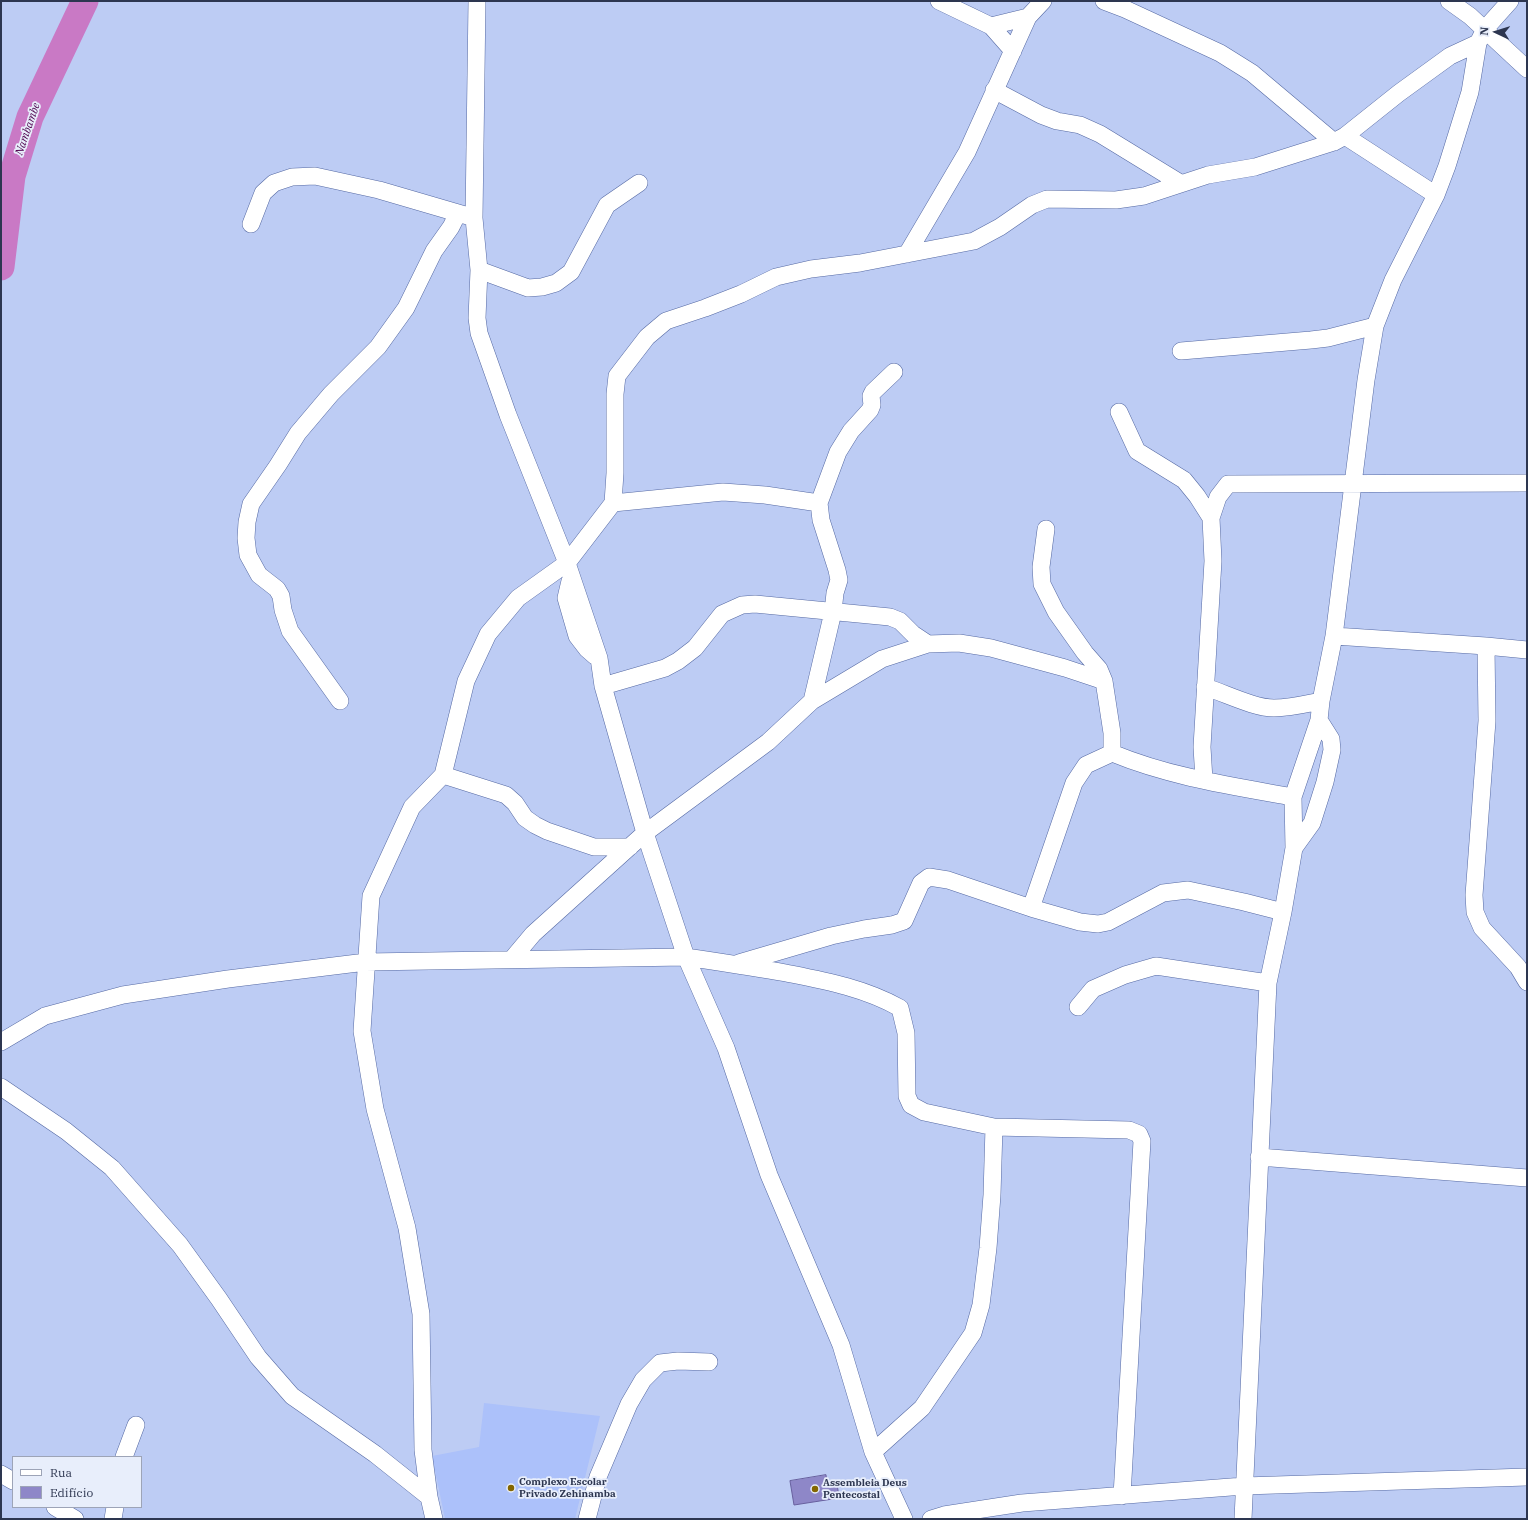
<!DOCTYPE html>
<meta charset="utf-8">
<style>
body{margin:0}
#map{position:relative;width:1528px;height:1520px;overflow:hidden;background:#bdccf4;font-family:"IBM Plex Serif",serif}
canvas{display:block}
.frame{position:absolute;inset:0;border:2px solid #2d3650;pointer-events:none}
.legend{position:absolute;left:12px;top:1456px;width:130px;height:52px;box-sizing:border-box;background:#e8eefb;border:1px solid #9da4b7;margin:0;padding:5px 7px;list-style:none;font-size:12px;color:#2d3650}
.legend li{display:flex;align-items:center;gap:8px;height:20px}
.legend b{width:20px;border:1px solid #9da4b7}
.north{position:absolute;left:1476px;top:12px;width:40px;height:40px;-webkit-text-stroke:3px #e8eefb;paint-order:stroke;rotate:274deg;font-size:11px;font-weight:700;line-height:16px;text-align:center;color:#2d3650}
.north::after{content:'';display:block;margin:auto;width:14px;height:18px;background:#2d3650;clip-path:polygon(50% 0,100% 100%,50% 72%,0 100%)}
</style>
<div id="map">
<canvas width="1528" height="1520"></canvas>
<div class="frame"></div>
<ul class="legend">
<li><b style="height:5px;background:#fff"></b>Rua</li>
<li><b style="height:11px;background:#8e87c8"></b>Edifício</li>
</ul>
<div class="north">N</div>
</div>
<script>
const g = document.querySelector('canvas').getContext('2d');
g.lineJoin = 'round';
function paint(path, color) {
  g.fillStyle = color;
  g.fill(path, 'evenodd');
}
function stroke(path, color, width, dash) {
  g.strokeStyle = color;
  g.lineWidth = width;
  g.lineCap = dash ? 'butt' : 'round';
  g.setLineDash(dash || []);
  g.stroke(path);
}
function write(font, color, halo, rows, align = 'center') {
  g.font = font + ' "IBM Plex Serif",serif';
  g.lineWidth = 3.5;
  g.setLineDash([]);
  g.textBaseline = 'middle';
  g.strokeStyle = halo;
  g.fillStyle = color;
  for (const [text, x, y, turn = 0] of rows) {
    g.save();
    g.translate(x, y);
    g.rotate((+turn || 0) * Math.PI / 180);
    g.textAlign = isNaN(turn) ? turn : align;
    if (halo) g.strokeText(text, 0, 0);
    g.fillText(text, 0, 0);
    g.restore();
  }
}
paint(new Path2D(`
 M484,1403L600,1416L575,1519H445L432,1456L479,1447Z`), '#acc1fa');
stroke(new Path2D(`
 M1,267L12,176L30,117L85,1`), '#c979c5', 27);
const building = new Path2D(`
 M826,1475L827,1484L837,1483L839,1498L794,1505L790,1481Z`);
paint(building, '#8e87c8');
stroke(building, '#68609e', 1);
const minor = new Path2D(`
 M477,1L474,218L479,270L477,318L479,333L508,415L567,563L599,658L603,686L645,833L686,957L726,1048L769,1175L841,1345L873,1452L904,1519
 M939,1L991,26L1013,51
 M1104,1L1125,9L1220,53L1252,73L1334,142
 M1449,1L1470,16L1527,69
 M991,26L1028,17
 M994,90L1041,115L1057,121L1080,125L1100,134L1180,183
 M1345,136L1436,195
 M251,224L263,193L274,183L292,177L315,176L379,190L468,216
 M907,254L967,152L1028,17L1043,1
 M479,270L528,288L542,287L556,283L571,272L607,205L639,183
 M1181,351L1311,340L1328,338L1375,326
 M1119,412L1137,451L1184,480L1197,496L1211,518
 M613,503L723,492L765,495L819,503
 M1046,529L1041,567L1042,584L1056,612L1085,653L1099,669L1104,681L1112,733V753C1170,777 1232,786 1293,797
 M570,581L566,598L577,636L587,649L595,656
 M1334,636L1486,646L1527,650
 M1486,646L1487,721L1474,895L1475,912L1482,928L1518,967L1527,982
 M603,686L665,668L678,661L695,648L722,614L742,605L755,604L890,617L900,621L913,634L928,644
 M1205,687C1225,693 1254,708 1274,708C1290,708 1306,704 1321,701
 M340,701L290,631L283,610L281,596L277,589L259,575L248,555L246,538L247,522L251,504L278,465L298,433L331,394L378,347L406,308L434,251L451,227L458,213
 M812,701L833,612L835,593L839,580L837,570L821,520L819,503L838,452L851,431L870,410L872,405L871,396L873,392L894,372
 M443,775L506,795L515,803L525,818L535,825L547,831L594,847H630
 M1204,780L1202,747L1213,561L1211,518L1218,497L1228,484L1527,483
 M1294,848L1312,823L1325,782L1332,750L1331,739L1319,720
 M1031,908L1074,783L1086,765L1112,753
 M512,959L533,934L645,833L768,742L812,701L882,659L928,644L959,643L991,648L1065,668L1104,681
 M739,963L831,936L864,929L892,925L904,921L921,883L929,877L948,880L1031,908L1080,922L1098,924L1108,922L1163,893L1188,890L1244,902L1283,912
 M1078,1007L1093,989L1125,975L1156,966L1268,983
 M1,1042L45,1016L123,995L228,979L366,962L686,957C719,962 753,967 786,973C826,981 864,988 900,1008L906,1033L907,1096L911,1105L924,1112L994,1127L1129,1130L1139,1134L1142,1141L1122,1496
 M1,1087L66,1131L112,1168L180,1245L219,1299L258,1357L292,1396L375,1454L429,1497
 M1259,1157L1527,1178
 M873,1452L922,1408L973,1333L981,1305L988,1248L992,1195L994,1127
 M124,1457L136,1425
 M1,1474L13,1481
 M55,1507L75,1519
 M113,1519L115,1507
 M434,1519L429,1497L423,1450L421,1314L407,1228L375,1109L362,1031L371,896L412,807L443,775L466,681L488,634L518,598L567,563L613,503L615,473V394L617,376L647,337L666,321L705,308L741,294L776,277L811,269L860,263L974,241L1000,227L1032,205L1047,199L1116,200L1144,196L1208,175L1255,167L1334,142L1345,136L1399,93L1450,56L1478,43
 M587,1519L598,1477L629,1404L643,1380L660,1363L678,1361L709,1362
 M931,1519L944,1515L1022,1503L1244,1486L1527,1477
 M1243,1519L1268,983L1283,912L1294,848L1293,797L1319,720L1321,701L1334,636L1366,380L1375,326L1393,280L1436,195L1447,166L1470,92L1478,43L1485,29L1510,1`);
stroke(minor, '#5569a3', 18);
stroke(minor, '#fff', 17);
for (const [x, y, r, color] of [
 [511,1488,4,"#846600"],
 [815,1489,4,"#846600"]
]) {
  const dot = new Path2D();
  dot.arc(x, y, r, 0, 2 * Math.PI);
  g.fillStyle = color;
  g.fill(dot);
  stroke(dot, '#e8eefb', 1.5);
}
write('bold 10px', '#2d3650', '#e8eefb', [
 ["Complexo Escolar",519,1482],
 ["Privado Zehinamba",519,1494],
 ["Assembleia Deus",823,1483],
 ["Pentecostal",823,1495]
], 'left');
write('italic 11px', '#4d004c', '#e8eefb', [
 ["Nambambe",28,129,-71]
]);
</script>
